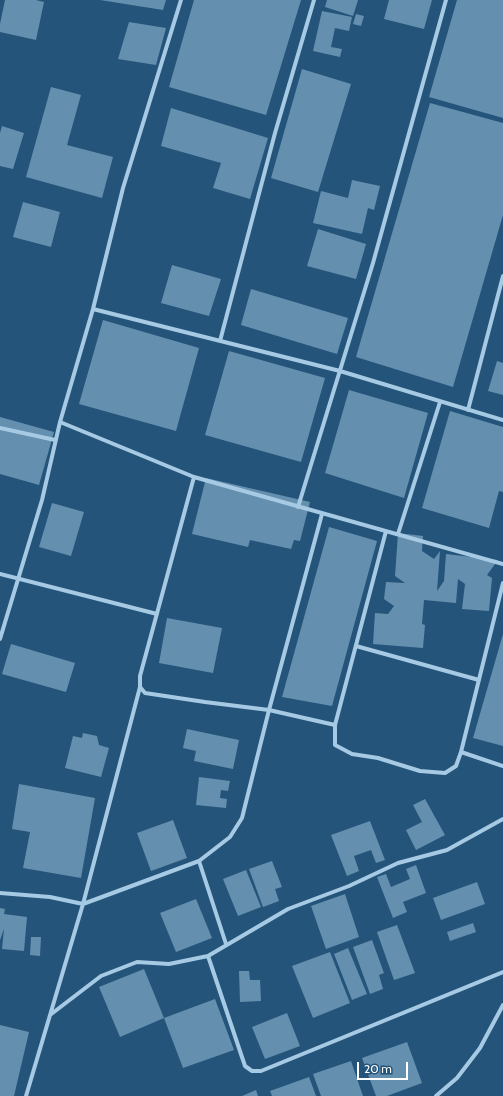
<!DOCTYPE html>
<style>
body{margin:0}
#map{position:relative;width:503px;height:1096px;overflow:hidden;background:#24547a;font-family:Cabin,sans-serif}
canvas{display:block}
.scale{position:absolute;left:357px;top:1062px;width:51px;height:18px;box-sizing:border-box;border:2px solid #fff;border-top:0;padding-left:5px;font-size:12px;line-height:14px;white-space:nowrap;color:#fff;-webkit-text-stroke:3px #24547a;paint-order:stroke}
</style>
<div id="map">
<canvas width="503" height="1096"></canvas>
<div class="scale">20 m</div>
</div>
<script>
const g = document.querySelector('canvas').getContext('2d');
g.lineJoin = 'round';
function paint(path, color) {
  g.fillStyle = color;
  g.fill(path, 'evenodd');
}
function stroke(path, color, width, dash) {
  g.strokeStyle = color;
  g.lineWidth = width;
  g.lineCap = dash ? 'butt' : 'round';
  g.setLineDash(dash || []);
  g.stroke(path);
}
paint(new Path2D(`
 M5,0H36L44,2L36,40L0,32V24Z
 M100,0H166L163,10Z
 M194,0H301L266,115L169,87Z
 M327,0H358L353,16L325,7Z
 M389,0H432L424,29L384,19Z
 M457,0H503V118L429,97Z
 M322,11L352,17L349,31L335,28L331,47L342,49L340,57L313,51Z
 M356,14L364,16L361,26L353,24Z
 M129,22L166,28L156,65L118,59Z
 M302,69L351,84L318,192L271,178Z
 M51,87L81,95L67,145L113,157L102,198L26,177Z
 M430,103L503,123V215L453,387L356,357Z
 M171,108L268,138L250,199L213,188L221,163L161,146Z
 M2,126L24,133L13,169L0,166V133Z
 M352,180L380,186L374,210L368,208L362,234L313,223L321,191L348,198Z
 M23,202L60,212L51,247L13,237Z
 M318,229L366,244L356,279L307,266Z
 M172,265L221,279L209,316L161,303Z
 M251,289L348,318L337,354L241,325Z
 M103,320L199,348L176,431L79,404Z
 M229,351L325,378L301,462L205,435Z
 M497,361L503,363V395L488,391Z
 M349,390L428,413L404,498L325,473Z
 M450,411L503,427V492L499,491L489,528L422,508Z
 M0,417L54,432L39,485L0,474Z
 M206,478L310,502L300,541L294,540L291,549L250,540L248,547L192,534Z
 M52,503L84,512L71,556L39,547Z
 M329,527L377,541L332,706L282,697Z
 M398,533L423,536L422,551L434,559L440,551L437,591L444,581L446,554L498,560L487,575L492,578L489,611L462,609L465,584L458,579L456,603L424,600L422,624L425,625L423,648L373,644L375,613L388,614L394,606L384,599L386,582L405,583L395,576Z
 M167,618L222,628L213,673L159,663Z
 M503,634V746L473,738Z
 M11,644L75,663L66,692L2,674Z
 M187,729L239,740L233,769L194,761L196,751L183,748Z
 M83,733L97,736L99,745L109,748L101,777L65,768L73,736L82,738Z
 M199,777L230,781L228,791L221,790L220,798L227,799L226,808L196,805Z
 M19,784L95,798L81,878L23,868L30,832L12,829Z
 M425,799L445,835L416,850L406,830L422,822L413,805Z
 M173,820L187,858L151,871L137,833Z
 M370,821L385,860L376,863L371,850L354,856L359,871L347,876L331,835Z
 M272,861L282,887L275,889L279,901L263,907L249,869Z
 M416,865L426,893L403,902L407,912L393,918L377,877L386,874L391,887L410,879L406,869Z
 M246,870L261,907L238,916L223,879Z
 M477,882L485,904L441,920L433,898Z
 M345,894L359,937L326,949L311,906Z
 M196,899L212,938L176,952L160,913Z
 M0,908L5,909L4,914L27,917L24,951L2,949L4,929L0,940Z
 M473,923L476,932L450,941L447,932Z
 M397,925L415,973L394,980L377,932Z
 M31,937H41L40,956L30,955Z
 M372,940L384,973L379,975L383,989L370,994L353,947Z
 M348,948L367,994L352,1000L334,954Z
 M330,952L350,1003L313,1018L292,966Z
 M144,969L164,1018L120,1037L99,987Z
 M239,971H249L250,980H260L261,1001L240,1002Z
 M215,999L234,1050L183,1068L164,1018Z
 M287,1013L300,1046L265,1059L252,1027Z
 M0,1025L29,1032L14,1096H0Z
 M407,1042L422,1083L387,1096H376L362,1058Z
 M351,1061L363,1096H321L313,1074Z
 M309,1077L316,1096H272L270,1091Z
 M256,1090L258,1096H242Z`), '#658faf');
stroke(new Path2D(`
 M181,0L123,188L93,309L60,422L194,477L503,564
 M93,309L340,371L503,420
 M220,341L275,133L314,0
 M468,410L503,276
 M0,428L55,440
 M194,477L140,676V687L145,693L205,702L269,710L335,725V745L352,754L378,758L420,771L445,773L456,766L461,752L503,766
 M298,507L373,263L446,0
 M398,534L440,402
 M0,574L157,614
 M0,639L42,500L60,422
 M356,646L479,680
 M335,725L386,531
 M461,752L503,583
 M0,893L50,897L83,904L199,861
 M226,944L199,861L230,837L242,818L269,710L322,514
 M208,956L288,909L349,886L398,863L447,850L503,819
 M50,1015L101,976L137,962L169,964L208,956L245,1066L252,1071H261L503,972
 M26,1096L83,904L140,687
 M436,1096L457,1078L480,1048L503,1005`), '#a7cae4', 4);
</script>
